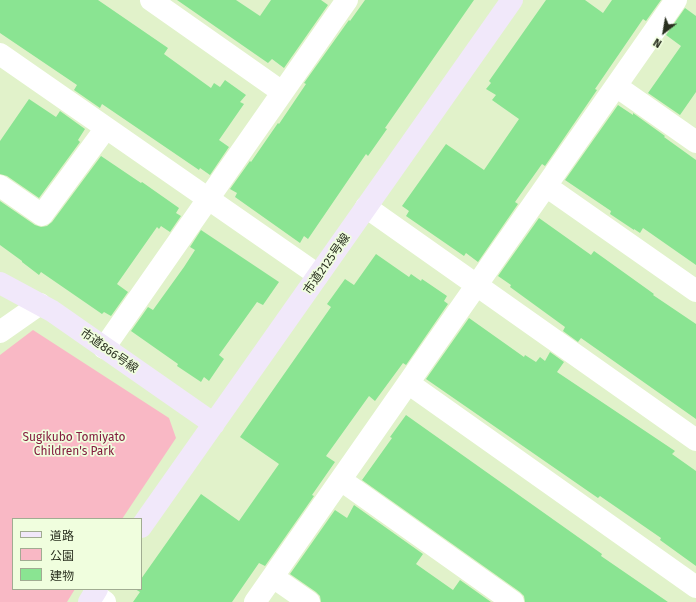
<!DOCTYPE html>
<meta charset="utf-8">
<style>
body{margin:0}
#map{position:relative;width:696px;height:602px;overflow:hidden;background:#e1f2ca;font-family:"Fira Sans","Noto Sans JP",sans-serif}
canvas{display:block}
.legend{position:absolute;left:12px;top:518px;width:130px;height:72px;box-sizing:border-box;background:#f0fede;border:1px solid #a1ac92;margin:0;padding:5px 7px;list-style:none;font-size:12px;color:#2a3020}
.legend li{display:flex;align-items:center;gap:8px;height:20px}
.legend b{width:20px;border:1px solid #a1ac92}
.north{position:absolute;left:644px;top:12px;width:40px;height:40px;-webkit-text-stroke:3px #f0fede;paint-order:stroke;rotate:211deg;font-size:11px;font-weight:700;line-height:16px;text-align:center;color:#2a3020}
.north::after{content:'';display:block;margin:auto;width:14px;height:18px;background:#2a3020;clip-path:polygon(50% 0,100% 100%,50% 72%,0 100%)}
</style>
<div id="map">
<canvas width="696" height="602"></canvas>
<ul class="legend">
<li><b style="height:5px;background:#f1e8fa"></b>道路</li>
<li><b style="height:11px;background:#f9b8c5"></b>公園</li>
<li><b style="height:11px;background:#8ae492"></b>建物</li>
</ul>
<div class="north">N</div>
</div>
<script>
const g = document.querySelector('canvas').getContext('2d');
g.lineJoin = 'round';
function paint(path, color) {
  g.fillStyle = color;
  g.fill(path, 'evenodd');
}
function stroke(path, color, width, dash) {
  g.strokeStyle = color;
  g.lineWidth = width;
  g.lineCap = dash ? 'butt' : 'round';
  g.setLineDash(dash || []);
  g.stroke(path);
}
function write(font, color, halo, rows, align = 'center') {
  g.font = font + ' "Fira Sans","Noto Sans JP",sans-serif';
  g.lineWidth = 3.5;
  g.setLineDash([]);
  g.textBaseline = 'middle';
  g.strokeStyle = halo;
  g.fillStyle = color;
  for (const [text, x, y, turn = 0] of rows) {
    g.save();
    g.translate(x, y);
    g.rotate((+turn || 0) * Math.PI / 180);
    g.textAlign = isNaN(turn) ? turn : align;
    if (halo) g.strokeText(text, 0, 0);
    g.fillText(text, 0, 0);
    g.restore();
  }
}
paint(new Path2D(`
 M33,330L169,418L176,438L122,519H13V589H75L67,602H0V355Z`), '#f9b8c5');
paint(new Path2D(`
 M0,0H98L168,48L164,54L211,88L214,83L220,87L225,80L246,95L240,102L244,104L219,140L229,147L210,175L200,168L199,170L102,104L100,108L74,90L77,85L0,33Z
 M177,0H236L260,16L271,0H321L328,5L284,68L272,59L268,63Z
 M365,0H474L385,128L387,129L368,156L366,154L308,239L304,236L300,243L235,197L237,193L230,189L250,161L251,162L278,123L279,124L306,84L304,83L349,20L350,21Z
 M546,0H585L603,13L612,0H661L646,21L643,19L595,89L597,90L545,166L542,164L515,202L518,204L478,262L466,253L464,256L406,216L409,211L402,206L446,144L484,170L519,119L492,100L496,95L486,89L491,83L489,81Z
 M685,8L696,16V92L680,115L648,93L681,46L666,35Z
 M29,99L56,117L60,111L85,129L78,140L80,142L39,198L7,176L0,174V141Z
 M618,105L633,115V113L665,136L664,137L696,160V265L643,228L640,233L634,229V230L610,214L611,211L565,180Z
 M101,156L141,183L142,182L179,208L176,213L181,216L170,232L161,226L159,229L157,227L117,284L128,292L111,316L104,312L102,314L41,272L39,275L22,262V261L0,245V201L35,225L41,227L47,226L52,222Z
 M539,218L591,255L594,251L654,294L653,295L696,324V419L581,338L578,342L563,331L565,327L510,287L511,285L498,276Z
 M201,230L279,282L263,305L257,302L219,355L224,359L209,381L204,377L201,382L177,366L178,364L131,331L148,307L153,310L184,267L195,250L190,247Z
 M376,254L409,277L411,274L421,281L422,279L447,296L444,301L448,304L406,365L403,363L375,401L369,396L326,456L335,462L312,495L314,496L265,566L259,563L232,602H133L140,592L135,589H141V579L201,494L239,521L279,464L240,437L331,307L327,304L345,279L354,285Z
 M469,318L524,357L525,355L536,362L540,357L545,361L550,352L564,362L557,372L675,451L672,454L696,471V566L660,540L661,538L600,496L598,498L426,379Z
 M406,415L554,520L602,554L601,556L668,602H525L524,596L520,592L362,480L392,438L390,437Z
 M354,505L423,554L416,564L453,590L460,580L491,602H321L320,596L316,592L290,574L335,510L347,518Z`), '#8ae492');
stroke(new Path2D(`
 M151,0L282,92
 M0,54L318,275
 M616,86L696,142
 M0,186L42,215L106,128
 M546,186L696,291
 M366,207L696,440
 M0,332L40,304
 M104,348L347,0
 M408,383L696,587
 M341,480L513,602
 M273,577L309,602
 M94,594L105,602
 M255,602L676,0`), '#fff', 22);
stroke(new Path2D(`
 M0,283L52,311L214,424
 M141,527L512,0
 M89,602L97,589`), '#f1e8fa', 22);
write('12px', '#2a3020', '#f0fede', [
 ["市道2125号線",327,264,-55],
 ["市道866号線",109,351,35]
]);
write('12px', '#831d3f', '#f0fede', [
 ["Sugikubo Tomiyato",74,438],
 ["Children's Park",74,452]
]);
</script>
